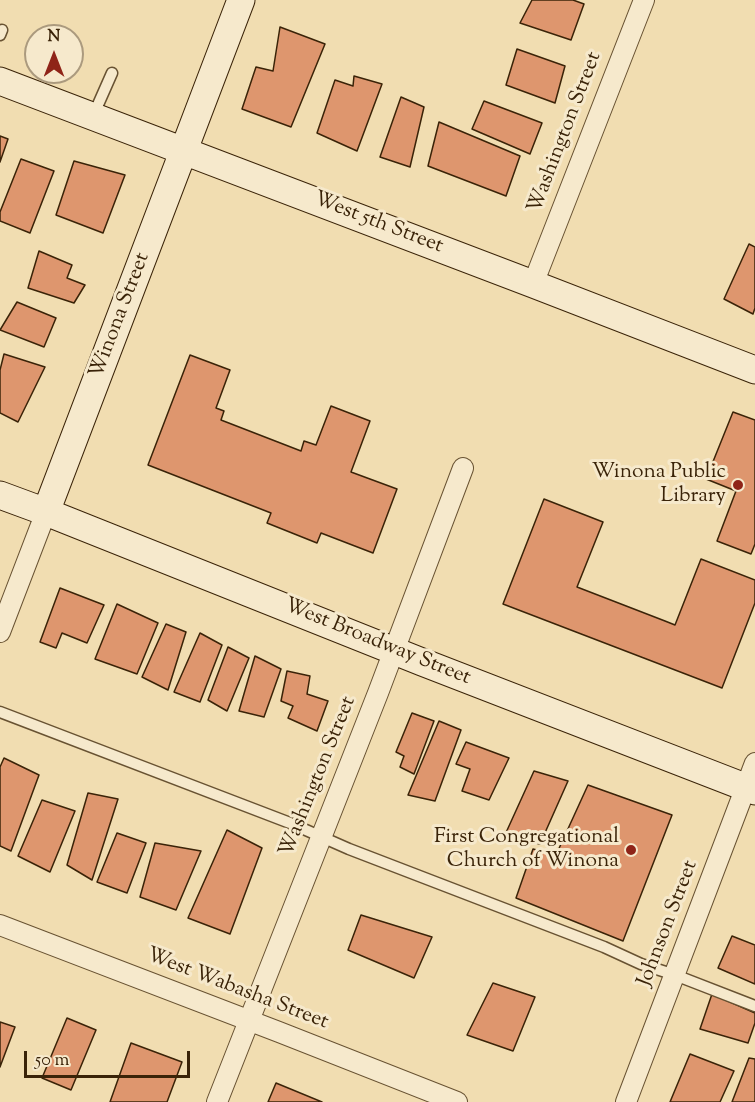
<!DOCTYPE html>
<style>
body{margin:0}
#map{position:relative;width:755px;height:1102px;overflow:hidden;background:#f1ddb1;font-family:"Sorts Mill Goudy",serif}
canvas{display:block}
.north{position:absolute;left:24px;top:24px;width:60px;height:60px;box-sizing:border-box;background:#f6e9cc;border:2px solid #ab9a7e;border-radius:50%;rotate:0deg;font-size:16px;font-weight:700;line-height:24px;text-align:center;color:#3a2308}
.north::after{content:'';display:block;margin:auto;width:21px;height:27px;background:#8f2418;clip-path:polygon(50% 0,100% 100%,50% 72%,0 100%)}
.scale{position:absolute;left:24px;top:1051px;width:166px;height:27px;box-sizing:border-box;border:3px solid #3a2308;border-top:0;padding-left:8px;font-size:18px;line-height:21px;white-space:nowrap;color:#3a2308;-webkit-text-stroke:4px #f6e9cc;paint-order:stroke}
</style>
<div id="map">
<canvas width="755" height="1102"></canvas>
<div class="north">N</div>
<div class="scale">50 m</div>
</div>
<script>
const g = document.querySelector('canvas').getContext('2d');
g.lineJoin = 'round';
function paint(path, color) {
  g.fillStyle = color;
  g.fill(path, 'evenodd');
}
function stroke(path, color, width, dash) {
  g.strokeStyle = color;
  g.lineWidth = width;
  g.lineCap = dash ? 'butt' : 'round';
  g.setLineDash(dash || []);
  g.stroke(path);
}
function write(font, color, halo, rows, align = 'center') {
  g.font = font + ' "Sorts Mill Goudy",serif';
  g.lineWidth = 6;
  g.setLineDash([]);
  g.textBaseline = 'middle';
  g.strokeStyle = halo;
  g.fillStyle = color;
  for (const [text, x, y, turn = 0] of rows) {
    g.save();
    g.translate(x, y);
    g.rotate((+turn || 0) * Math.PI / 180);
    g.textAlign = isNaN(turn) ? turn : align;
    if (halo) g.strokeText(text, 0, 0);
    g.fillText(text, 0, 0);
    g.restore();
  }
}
const building = new Path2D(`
 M532,0H573L584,4L571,40L520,23Z
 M280,27L325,44L291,127L242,109L256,67L273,71Z
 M517,49L565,66L555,103L506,85Z
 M354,76L382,84L357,151L317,133L335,80L353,86Z
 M401,97L424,107L410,167L380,157Z
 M484,101L542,123L530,154L472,129Z
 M439,122L520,156L506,196L428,166Z
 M0,136L8,139L0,162Z
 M21,159L54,171L30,233L0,221V212Z
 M74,161L125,175L103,233L56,215Z
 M749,244L755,247V308L753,314L724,299Z
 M39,251L72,265L67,278L85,285L74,303L28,288Z
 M17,302L56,318L44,347L0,330Z
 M4,354L45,367L18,422L0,413V370Z
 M190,355L230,370L216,408L224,411L221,420L301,451L304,441L316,445L331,406L370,421L351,472L397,489L373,553L321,533L317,543L267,523L271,513L148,465Z
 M733,412L755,420V544L751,554L717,541L736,491L706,479Z
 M544,499L603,522L577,587L665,621L675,625L701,559L755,580V603L722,688L503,604Z
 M60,588L104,605L87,643L62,633L56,648L40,642Z
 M117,604L158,623L137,674L95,659Z
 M166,624L186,632L168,690L142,677Z
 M200,633L222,645L200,702L174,692Z
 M228,647L249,658L227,711L208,700Z
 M255,656L281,669L264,717L239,711Z
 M287,671L310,676L307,694L328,701L317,731L288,718L293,706L281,701Z
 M412,713L434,721L414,774L400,767L404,756L396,752Z
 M439,721L461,730L435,801L408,795Z
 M466,742L509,758L489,800L462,791L470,769L456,764Z
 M4,758L39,775L11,851L0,846V767Z
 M534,771L568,781L540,844L504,837Z
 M588,785L672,815L623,941L516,898L533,849L556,855Z
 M88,793L118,799L92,880L67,865Z
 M42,800L75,811L50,872L18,856Z
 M227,830L262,848L230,934L188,918Z
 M117,833L146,843L127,893L97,882Z
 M155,843L201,851L176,910L140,897Z
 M361,915L432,937L414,978L348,950Z
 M732,936L755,945V984L718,968Z
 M493,983L535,997L513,1051L467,1035Z
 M712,994L755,1013V1023L748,1043L700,1029Z
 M67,1018L96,1030L71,1090L42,1078Z
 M0,1022L15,1027L0,1067Z
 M131,1043L182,1062L167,1102H110Z
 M690,1054L734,1071L720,1102H670Z
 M749,1058L755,1059V1102H732Z
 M276,1083L322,1102H268Z`);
paint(building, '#de966e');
stroke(building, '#3a2308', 1.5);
const lane = new Path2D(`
 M0,35L2,30
 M93,116L112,73
 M0,712L290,823L349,849L604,947L641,964L675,975L755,1006`);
const street = new Path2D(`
 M533,284L644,0
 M0,632L46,512
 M0,925L279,1032L457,1102
 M217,1102L378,693L463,468
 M626,1102L755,763`);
const secondary = new Path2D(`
 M0,81L533,284L755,370
 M0,495L46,512L422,662L755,791
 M46,512L241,0`);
stroke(lane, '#685232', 13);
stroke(street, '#685232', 22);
stroke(secondary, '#3a2308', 29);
stroke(lane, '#f6e9cc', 10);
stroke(street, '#f6e9cc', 20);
stroke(secondary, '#f6e9cc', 27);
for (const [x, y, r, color] of [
 [738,485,6,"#8f2418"],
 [631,850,6,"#8f2418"]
]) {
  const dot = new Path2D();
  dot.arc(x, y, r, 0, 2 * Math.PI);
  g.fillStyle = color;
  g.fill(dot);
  stroke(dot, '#f6e9cc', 2);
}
write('21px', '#3a2308', '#f6e9cc', [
 ["Washington Street",566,133,-69],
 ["West 5th Street",378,224,21],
 ["Winona Street",121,316,-69],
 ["West Broadway Street",377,643,22],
 ["Washington Street",319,777,-68],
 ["Johnson Street",669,924,-69],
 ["West Wabasha Street",237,990,21]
]);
write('21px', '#3a2308', '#f6e9cc', [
 ["Winona Public",726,473],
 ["Library",726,497],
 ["First Congregational",619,838],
 ["Church of Winona",619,862]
], 'right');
</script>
